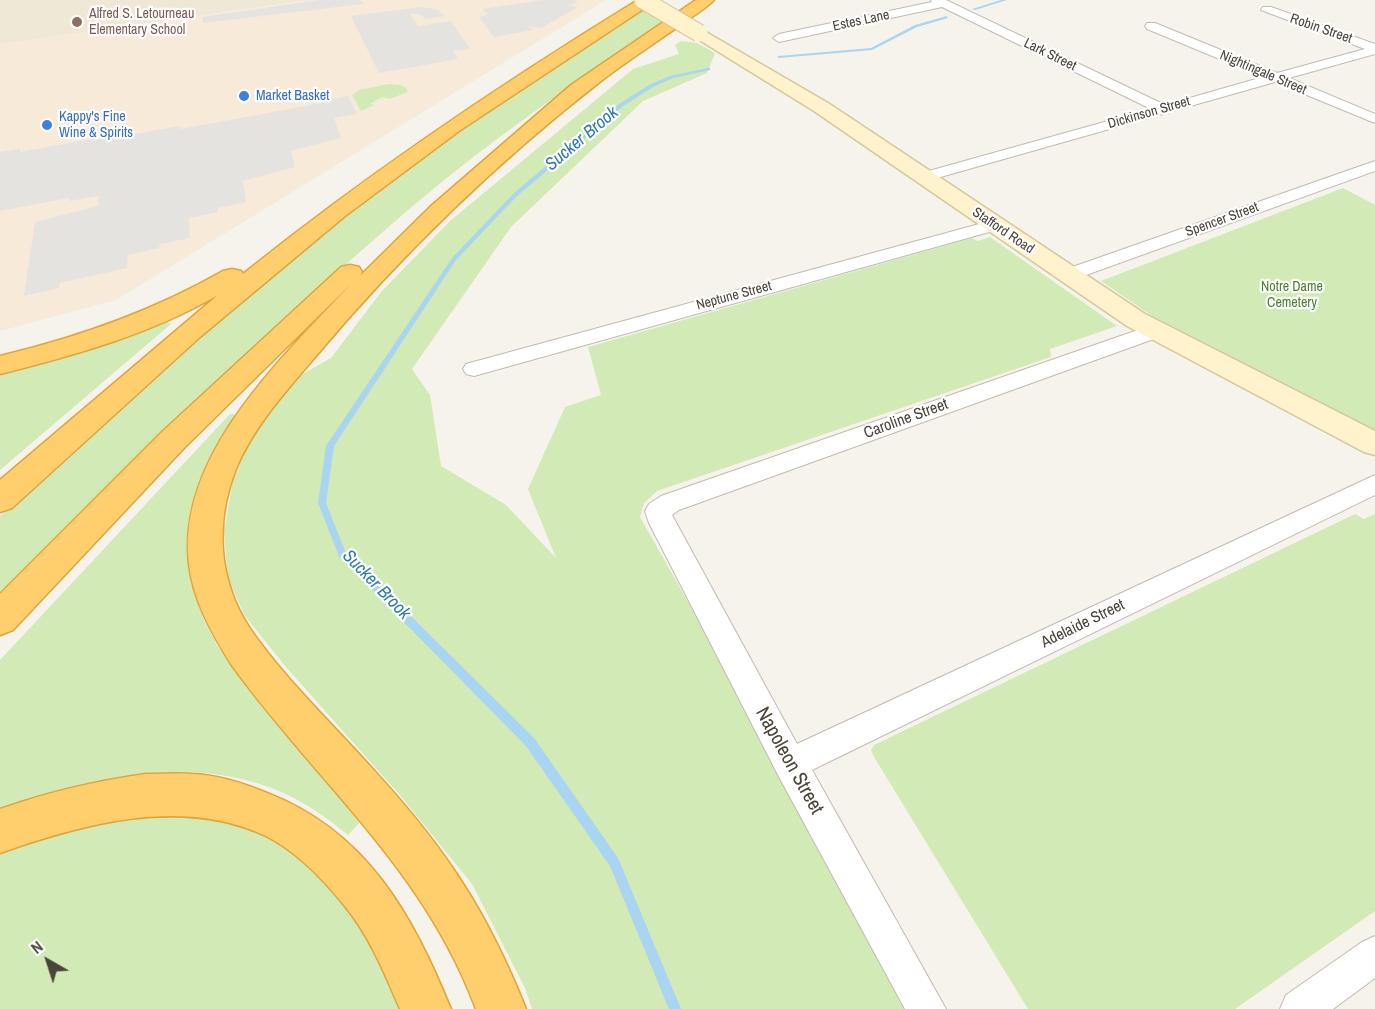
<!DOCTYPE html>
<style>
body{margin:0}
#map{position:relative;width:1375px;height:1009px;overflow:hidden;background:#f6f3ec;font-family:"Archivo Narrow",sans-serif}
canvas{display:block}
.north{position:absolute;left:18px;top:931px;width:60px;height:60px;-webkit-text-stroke:4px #fff;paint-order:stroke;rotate:321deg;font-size:16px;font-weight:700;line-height:24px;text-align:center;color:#4b4439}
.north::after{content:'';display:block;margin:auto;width:21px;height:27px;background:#4b4439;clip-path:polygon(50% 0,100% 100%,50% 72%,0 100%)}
</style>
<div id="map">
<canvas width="1375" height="1009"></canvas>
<div class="north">N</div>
</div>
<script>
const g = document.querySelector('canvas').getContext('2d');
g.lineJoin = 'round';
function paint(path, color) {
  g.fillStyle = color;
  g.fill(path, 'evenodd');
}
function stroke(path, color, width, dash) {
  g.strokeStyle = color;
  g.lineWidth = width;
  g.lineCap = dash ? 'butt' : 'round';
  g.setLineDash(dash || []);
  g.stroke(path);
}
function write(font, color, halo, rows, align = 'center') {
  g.font = font + ' "Archivo Narrow",sans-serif';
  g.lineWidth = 4.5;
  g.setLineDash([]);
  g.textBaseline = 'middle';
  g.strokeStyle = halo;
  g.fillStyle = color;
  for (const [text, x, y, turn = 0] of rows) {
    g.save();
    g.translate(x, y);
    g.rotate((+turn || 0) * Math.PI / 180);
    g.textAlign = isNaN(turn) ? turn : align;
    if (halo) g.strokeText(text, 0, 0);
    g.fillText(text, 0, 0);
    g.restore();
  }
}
paint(new Path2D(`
 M312,0H606L116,300L0,331V44Z`), '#f7ead8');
paint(new Path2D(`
 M0,0H310L0,44Z`), '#efe8d6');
paint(new Path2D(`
 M642,10L664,23C578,80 493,138 414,205C269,328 136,465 0,599V516L180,353L186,351V348C266,281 346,213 430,151C498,101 571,56 642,10Z
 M681,41L697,43L715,53L707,73L643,101L511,227L412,369L430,395L441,466L506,505L556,558L528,489L565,407L601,395L588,347L972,238L978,241L990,237L1117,326L1050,349L1051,357L657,491L644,503L640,517L687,600L904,1009H532L525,988L472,884L399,794L285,666L245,616L228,579L224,533L232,485L248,443L270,411L299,376L331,358L381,292L450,221L633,69L679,54L675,45Z
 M389,84L401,85L407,89V92L390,99L382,97L370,104L374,105L361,111L352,95L359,90Z
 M1343,188L1375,205V430L1155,318L1101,281Z
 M165,320L171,324L0,470V372Z
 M230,414L240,415L192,516L189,559L191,583L203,618L218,647L361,821L348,835C327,818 305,802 279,791C192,754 83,776 0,813V660Z
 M1355,514L1364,519L1375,514V911L1235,1009H1028L874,757L871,750L874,745Z
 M139,812L224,818L228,825L235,822C258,832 280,841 300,856C345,889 379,959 401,1009H0V848Z`), '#d2eab5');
paint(new Path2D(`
 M319,0H360L363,4L203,23V17Z
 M542,0H574L577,3L568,5L578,7L541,28L529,26L533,30L494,37L479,17L488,15L483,9Z
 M422,7L436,9L445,16L426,19L419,14H410L418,26L451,21L470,49L453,51L458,59L379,73L351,16Z
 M348,96L357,114L334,118L341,138L291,151L295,167L243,181L246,202L218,208V212L189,218L190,238L160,244L159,248L128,255L127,268L60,283L59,288L24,296L35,222L98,206L99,196L69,201V198L0,211V152L20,149V152L128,132L129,135L180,126L181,129L327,102V100Z`), '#e5e3e0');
paint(new Path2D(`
 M1001,0H1007L975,10L972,9Z
 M947,16L948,18L917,27L872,50L779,58L777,57L779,56L871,48L915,25Z
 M708,68H710V70L673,78L653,87L623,106L517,196L456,260L334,446L326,503L345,551L534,738L618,858L681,1009H669L610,866L526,746L339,556L318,503L326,446L452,258L513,194L619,104L649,85L670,76Z`), '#a9d4f2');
const street = new Path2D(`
 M931,0H946L1165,105L1263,77L1147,29L1145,26L1147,23H1155L1277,73L1365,49L1261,10L1263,7H1271L1375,44V54L1289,78L1375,114V123L1275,82L930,180H918L916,177L918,174L1151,109L942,7L779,42L773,38L779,34L932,2Z
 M1375,161V171L1075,279H1061L1058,275L1061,271Z
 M994,220L1000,221L1003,225L1000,229L474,376L466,374L463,369L466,364Z
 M1155,324L1162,326L1165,331L1162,336L679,510L672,515L797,744L1375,475V495L812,770L946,1009H905L778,775L649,523L645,511L649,504L661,496Z
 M1375,936V978L1333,1009H1280L1286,995L1362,942Z`);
const secondary = new Path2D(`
 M699,28L828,103L1145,314L1375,431V455L1364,452L1127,326L814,111L693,36L691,33L693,30Z`);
const highway = new Path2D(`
 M638,0H657L459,131L345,216L200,337L12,508L0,512V480L218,295C151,334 75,355 0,374V356C79,337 153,311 223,271L232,269L241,271L243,274C369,173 501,84 638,0Z
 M696,0H714C705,9 693,16 682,24C655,43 627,61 601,81C497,162 401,255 316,356C287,390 253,427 236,469C215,522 218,579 249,627C284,679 337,728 379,776C448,852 488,914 526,1009H476C424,868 316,782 231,664C212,634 193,600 189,564C176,455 283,357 351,284L185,447L13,630L0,635V594L163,431L341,267L350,265L359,267L362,272L360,276L430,207L571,85Z
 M146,774C161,774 177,773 192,774C218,775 243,783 267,793C367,832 412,914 451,1009H400C385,974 369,935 344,905C323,879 296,851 266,836C181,796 83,824 0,853V809C49,792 95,781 146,774Z`);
stroke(street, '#c2bbae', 2);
stroke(secondary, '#d6c79b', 3);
stroke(highway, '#e0a43c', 3);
paint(street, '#fff');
paint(secondary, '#fff3cd');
paint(highway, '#ffcf6e');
const secondaryBridge = new Path2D(`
 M643,0L699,33`);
stroke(secondaryBridge, '#d6c79b', 19, []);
stroke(secondaryBridge, '#fff3cd', 17);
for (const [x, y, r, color] of [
 [77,22,6,"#8d6e63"],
 [244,96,6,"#3f7fe0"],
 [47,125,6,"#3f7fe0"]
]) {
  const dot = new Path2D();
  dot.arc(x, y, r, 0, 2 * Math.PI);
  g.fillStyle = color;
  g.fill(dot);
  stroke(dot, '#fff', 2);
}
write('14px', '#785e54', '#fff', [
 ["Alfred S. Letourneau",89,14],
 ["Elementary School",89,30]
], 'left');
write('14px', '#4b4439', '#fff', [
 ["Estes Lane",861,21,-12],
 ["Robin Street",1321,29,19],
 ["Lark Street",1050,55,26],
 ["Nightingale Street",1263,73,23],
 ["Dickinson Street",1149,113,-16],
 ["Spencer Street",1222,220,-20],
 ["Stafford Road",1003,231,34],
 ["Neptune Street",734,296,-15]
]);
write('14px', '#366cbe', '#fff', [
 ["Market Basket",256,96],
 ["Kappy's Fine",59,117],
 ["Wine & Spirits",59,133]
], 'left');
write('14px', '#4a7f2a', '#fff', [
 ["Notre Dame",1292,287],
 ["Cemetery",1292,303]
]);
write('16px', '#4b4439', '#fff', [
 ["Caroline Street",906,419,-20],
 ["Adelaide Street",1083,624,-26]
]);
write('italic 18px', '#2e7ab2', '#fff', [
 ["Sucker Brook",582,139,-40],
 ["Sucker Brook",376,585,46]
]);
write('20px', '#4b4439', '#fff', [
 ["Napoleon Street",789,761,61]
]);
</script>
